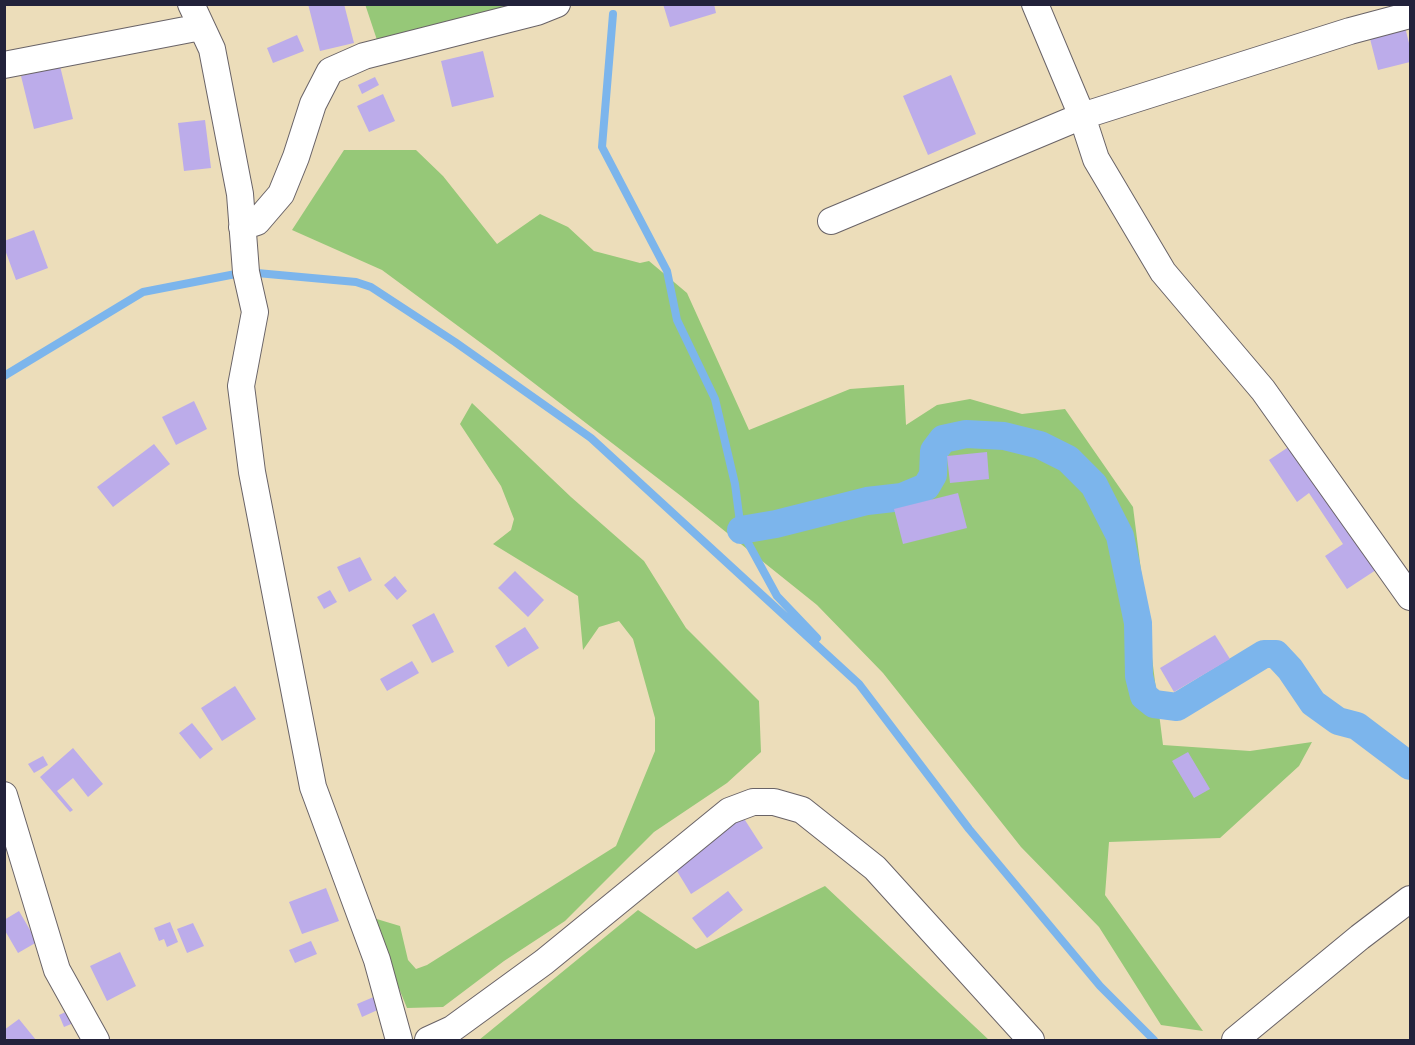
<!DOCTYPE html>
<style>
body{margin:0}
#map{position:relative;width:1415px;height:1045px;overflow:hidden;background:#ecddba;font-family:"Indie Flower",sans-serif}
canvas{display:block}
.frame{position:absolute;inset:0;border:6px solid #22223b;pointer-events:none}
</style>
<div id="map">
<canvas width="1415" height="1045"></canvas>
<div class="frame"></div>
</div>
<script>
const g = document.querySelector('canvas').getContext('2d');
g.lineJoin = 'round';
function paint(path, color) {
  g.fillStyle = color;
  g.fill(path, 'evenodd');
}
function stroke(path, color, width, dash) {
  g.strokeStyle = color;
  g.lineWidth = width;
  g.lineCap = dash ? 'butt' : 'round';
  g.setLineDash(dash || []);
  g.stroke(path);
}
paint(new Path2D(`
 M365,4L513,5L377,40Z
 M344,150H416L443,176L497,244L540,214L568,227L594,251L640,263L649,261L687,293L749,430L850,389L904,385L906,425L937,405L970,399L1022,414L1065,409L1133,507L1163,745L1250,751L1312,742L1299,766L1220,838L1109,842L1105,895L1203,1031L1161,1025L1099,927L1021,847L883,673L817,605L681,496L496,354L382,270L292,230Z
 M472,403L571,497L644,561L686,628L759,701L761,752L727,783L654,832L565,921L504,961L443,1007L407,1008L370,917L400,926L408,960L416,969L427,965L616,846L655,751V718L633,639L619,621L599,627L583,650L578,596L493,544L511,530L514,519L501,486L460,424Z
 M825,886L989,1040H479L638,910L696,949Z`), '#96c878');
stroke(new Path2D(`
 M613,14L602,147L667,271L677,320L715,399L735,484L741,530L777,596L817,638
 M4,376L143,292L246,272L356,282L371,287L455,342L591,438L859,684L969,829L1100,986L1154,1040`), '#7cb5ec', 8);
stroke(new Path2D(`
 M741,530L776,524L867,501L902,497L926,487L933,475L934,451L943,439L966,434L1004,436L1040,445L1068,459L1094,485L1120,536L1138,623L1139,676L1144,696L1154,704L1177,707L1264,654H1276L1290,669L1313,703L1338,721L1357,726L1410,766`), '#7cb5ec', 28);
paint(new Path2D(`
 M308,4H344L354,43L320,51Z
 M663,4H714L716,13L670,27Z
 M1404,23L1410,47V62L1378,70L1368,31Z
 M297,35L304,51L273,63L267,48Z
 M483,51L494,97L452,107L441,61Z
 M60,66L73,119L34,129L21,76Z
 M951,75L976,134L928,155L903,96Z
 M375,77L379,85L362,94L358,85Z
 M383,94L395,121L369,132L357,106Z
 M205,120L211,168L184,171L178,123Z
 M34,230L48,268L16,280L4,247V241Z
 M194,401L207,429L176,445L162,417Z
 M1296,442L1379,568L1347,589L1325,556L1343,544L1309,493L1297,502L1269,460Z
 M154,444L170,464L113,507L97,487Z
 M987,452L989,479L950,483L947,456Z
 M958,493L967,528L903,544L894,509Z
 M360,557L372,580L349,592L337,567Z
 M515,571L544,600L528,617L498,588Z
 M395,576L407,591L397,600L384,585Z
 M330,590L337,602L324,609L317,597Z
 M434,613L454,652L432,663L412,625Z
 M525,627L539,648L508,667L495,646Z
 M1215,635L1230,659L1174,692L1160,668Z
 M412,661L419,673L387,691L380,679Z
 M235,686L256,719L222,741L201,708Z
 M192,723L213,749L200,759L179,733Z
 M73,748L103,784L88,797L73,778L57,791L73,810L70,812L40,777Z
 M1188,752L1210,789L1194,798L1172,761Z
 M43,756L48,765L34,773L28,764Z
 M743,817L763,848L691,894L672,863Z
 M326,888L339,921L302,934L289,902Z
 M728,891L743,910L707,938L692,918Z
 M19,911L37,942L18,953L4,929V920Z
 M170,922L178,942L167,947L164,939L159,941L154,928Z
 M193,923L204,946L187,953L177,929Z
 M311,941L317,954L295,963L289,950Z
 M120,952L136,986L107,1001L90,966Z
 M376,996L382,1008L362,1017L357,1004Z
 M70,1010L76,1022L64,1027L59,1015Z
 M19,1019L36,1040H8L4,1036V1030Z`), '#bcacea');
const minor = new Path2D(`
 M191,4L212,49L240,194L246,272L255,312L241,386L252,472L313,787L377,960L399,1040
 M1035,4L1082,116L1096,159L1163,272L1263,390L1410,597
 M4,65L201,27
 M831,221L1082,116L1350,31L1410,15
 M242,227L257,222L281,194L296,157L313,104L330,71L364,56L537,12L557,4
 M4,795L57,970L96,1040
 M428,1040L452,1029L544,962L729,811L753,802H774L802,810L875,868L1031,1040
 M1235,1040L1360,937L1410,899`);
stroke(minor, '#696367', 28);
stroke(minor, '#fff', 26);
</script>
